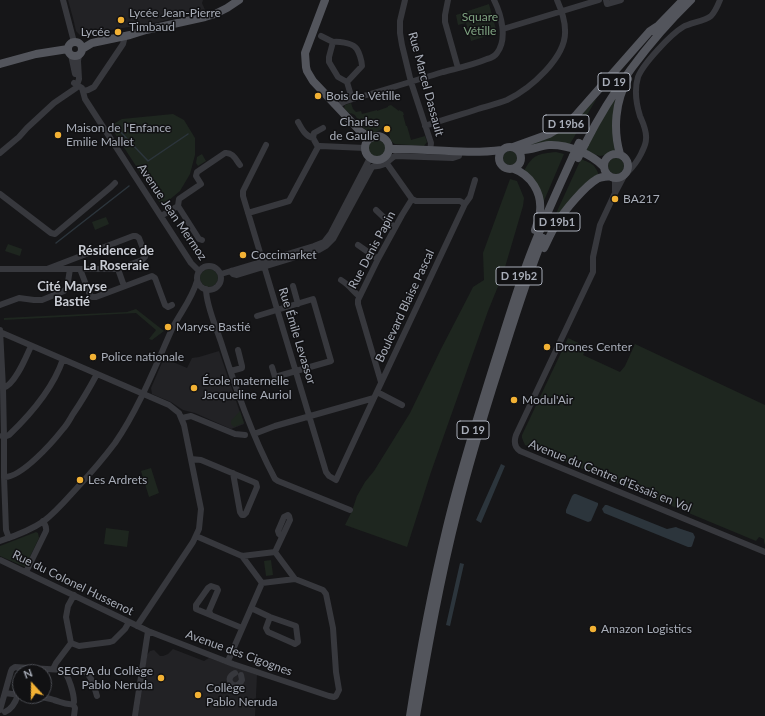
<!DOCTYPE html>
<meta charset="utf-8">
<style>
body{margin:0}
#map{position:relative;width:765px;height:716px;overflow:hidden;background:#161618;font-family:Lato,sans-serif}
canvas{display:block}
.north{position:absolute;left:12px;top:664px;width:40px;height:40px;box-sizing:border-box;background:#111113;border:1px solid #4d4f55;border-radius:50%;rotate:339deg;font-size:11px;font-weight:700;line-height:16px;text-align:center;color:#a8adb8}
.north::after{content:'';display:block;margin:auto;width:14px;height:18px;background:#f2b134;clip-path:polygon(50% 0,100% 100%,50% 72%,0 100%)}
</style>
<div id="map">
<canvas width="765" height="716"></canvas>
<div class="north">N</div>
</div>
<script>
const g = document.querySelector('canvas').getContext('2d');
g.lineJoin = 'round';
function paint(path, color) {
  g.fillStyle = color;
  g.fill(path, 'evenodd');
}
function stroke(path, color, width, dash) {
  g.strokeStyle = color;
  g.lineWidth = width;
  g.lineCap = dash ? 'butt' : 'round';
  g.setLineDash(dash || []);
  g.stroke(path);
}
function write(font, color, halo, rows, align = 'center') {
  g.font = font + ' Lato,sans-serif';
  g.lineWidth = 3;
  g.setLineDash([]);
  g.textBaseline = 'middle';
  g.strokeStyle = halo;
  g.fillStyle = color;
  for (const [text, x, y, turn = 0] of rows) {
    g.save();
    g.translate(x, y);
    g.rotate((+turn || 0) * Math.PI / 180);
    g.textAlign = isNaN(turn) ? turn : align;
    if (halo) g.strokeText(text, 0, 0);
    g.fillText(text, 0, 0);
    g.restore();
  }
}
paint(new Path2D(`
 M68,0H203L202,3L205,10L159,22L80,35L76,31L73,18Z
 M219,351L244,424L231,429L195,413L183,410L171,402L152,394L151,388L164,358L187,368L192,358L199,357Z
 M173,649L204,661L209,658L257,675L255,716H138L147,655L150,651L154,650L160,656H163L168,654Z`), '#222225');
paint(new Path2D(`
 M489,4L497,33L471,41L466,23L458,25L456,15Z
 M617,94L616,151L609,153L606,155L600,156L584,151Z
 M597,98L570,144L523,146L580,116Z
 M351,103L353,109L356,112L361,111L362,114L377,110V111L388,107V106L391,105L399,111V110L403,112L404,115H403L406,126H407L411,140L425,136L427,142L424,146L395,144C389,141 389,135 390,128L386,127L376,132H369C366,130 363,128 360,125C356,119 358,114 349,113L344,108L345,105Z
 M173,114L184,120L195,138V155L190,174L180,191L162,206L110,126L122,119Z
 M368 149a9 9 0 1 1 18 0a9 9 0 1 1-18 0Z
 M503 158a7 7 0 1 1 14 0a7 7 0 1 1-14 0Z
 M556,152L564,154L543,203L524,171C533,154 538,154 556,152Z
 M202,154L206,161L198,166L196,163L197,157Z
 M608 166a8 8 0 1 1 16 0a8 8 0 1 1-16 0Z
 M581,159C592,164 594,163 599,175L568,202L553,220Z
 M510,179L517,181L524,198L523,206L503,274L488,311L431,472L407,547L345,525L352,511L357,496L365,482L374,471L410,413L441,349L469,295L473,287L484,280L483,253Z
 M106,217L109,224L95,230L92,222Z
 M8,244L22,249L20,256L5,251Z
 M200 278a9 9 0 1 1 18 0a9 9 0 1 1-18 0Z
 M136,309L164,331L152,340L149,339L156,330L136,313L4,320V318L127,312Z
 M568,338L587,347L583,355L620,372L625,366L635,344L765,405V545L764,542V539L759,537L756,541L525,445L522,438V435Z
 M240,411L244,423L234,427L231,424V421Z
 M151,468L159,493L149,497L141,471Z
 M106,528L129,531L127,547L104,544Z
 M36,532L38,533L39,538L25,567L0,556V546Z
 M271,560L273,575L266,576L264,561Z`), '#1e261f');
paint(new Path2D(`
 M501,464L505,466L481,523L476,520Z
 M574,494H576L598,503V505L591,521L588,522L568,514L566,513V510L572,496Z
 M605,505H607L667,529L676,527L678,528L693,533L695,537L692,546L691,547H688L604,513L602,509Z
 M460,563L464,564L450,626L446,625Z`), '#2c353c');
stroke(new Path2D(`
 M116,127L148,161L188,134
 M56,243L129,186`), '#2c353c', 1.5);
stroke(new Path2D(`
 M63,0L74,42
 M405,0L400,21V33L402,45L411,82L431,143L430,151
 M448,0L445,15V22L458,68
 M606,0L607,4L621,0
 M503,29L599,0
 M321,36L333,42
 M71,55L75,74
 M347,82L362,66C362,62 359,50 355,47C351,43 338,41 333,42L329,57V62L338,77L347,82L352,99
 M74,83L82,88L85,99L191,263L199,271
 M83,91L88,90L94,87L123,44L125,36
 M337,106L346,101C378,92 410,82 443,72C458,68 473,65 487,59C491,58 495,56 497,53C508,39 501,14 494,0
 M298,122C302,129 305,136 313,138L318,147
 M425,126C442,120 460,115 478,109C487,106 497,104 507,100C530,89 567,57 565,30C565,20 561,9 557,0
 M313,138L314,133L323,128
 M266,145L243,191V196L326,472L329,476L336,480L374,398
 M0,153L19,137L27,128L54,103L76,88L79,79L78,61L79,55
 M627,173C633,167 637,162 641,154C643,149 646,145 646,139C647,131 643,123 640,116C636,103 634,90 638,77C643,64 671,34 683,27C690,23 705,21 711,16C715,12 718,5 720,0
 M624,176L615,193L600,225L593,257V272L516,435C514,441 514,447 520,451L765,552
 M615,179V191
 M0,194L51,233L55,234L111,187L115,183
 M465,204L470,197L475,180
 M376,210L395,228
 M248,213L289,201L318,147L320,146L365,148
 M161,216L178,206
 M202,240L199,239L178,206L179,199L201,184L196,176L197,172L225,153C233,152 236,160 240,165
 M358,245L378,259
 M197 278a12 12 0 1 1 24 0a12 12 0 1 1-24 0Z
 M0,269H47L133,236H136L139,238L145,254V257L142,260L118,269H47
 M80,269L90,295L92,297H96L152,276L155,278L165,305L168,307L172,305
 M118,269L124,286
 M231,271L233,274L237,275L319,250L326,246L333,239L372,167C377,166 382,166 386,163C389,161 391,158 395,156L453,158L459,156L460,151
 M221,274L314,246L324,242L331,233L370,158
 M341,280C348,284 353,291 359,296
 M293,286L298,304
 M206,289C206,305 216,327 221,342C236,389 252,436 275,479L278,481L350,510
 M0,305L19,298L34,300H42L64,291L67,288L70,269
 M257,316L313,299L331,361L275,377L272,367
 M0,330L3,388L4,437V477L6,530L9,538
 M0,332L169,405L179,413L184,425L201,509L199,529L193,542L137,626
 M231,371L242,368V366L238,350
 M381,382L358,304V300L378,259L402,215L412,199
 M3,388C15,385 26,357 31,346
 M377,392L402,405
 M182,418L191,416L235,434L245,435
 M254,434L275,426L374,398L464,206L465,204L460,201H416L412,199L383,158
 M2,436L4,437L9,435C31,414 53,389 63,359
 M191,459L201,460L256,483L257,487L246,513L244,515H242L240,512L233,473
 M4,477C21,478 52,443 63,429C67,425 70,419 73,414C82,401 90,387 97,374
 M196,536L242,556L275,552L295,579L262,583L242,556
 M0,541C15,536 31,530 44,521C56,512 66,500 76,489C90,474 103,459 115,443C139,408 155,367 172,329C180,313 192,299 197,281
 M275,552L290,520L289,516L288,515L284,517L278,531L279,534L282,537
 M0,560L148,631L233,664L329,696L334,697L336,696L339,690L336,672L333,628L326,594L323,590L295,579
 M26,572L46,531C47,527 45,525 43,521
 M74,595L68,606L66,617L71,643L79,646L110,642L113,641L125,629L129,622
 M251,608L270,617L296,626L298,642L295,644L293,643L268,632L266,628L270,617
 M211,615L209,611L218,590L217,588L211,586L208,588L196,605V609L242,628
 M228,661L262,583
 M53,669L56,663L71,643
 M235,673C222,679 236,693 242,680L241,675
 M66,674C70,673 75,670 79,670C91,670 94,687 97,696
 M5,693L20,695
 M73,704L75,708L74,716
 M0,710L11,671L12,669L15,667L63,670C69,676 74,694 74,702L73,704C65,705 61,702 54,700C48,698 40,697 34,696
 M5,712C12,709 16,701 18,695
 M135,716L148,631`), '#37383d', 6);
stroke(new Path2D(`
 M325,0L305,53L306,67L307,71L313,81L360,131L371,138
 M653,31L683,0
 M68 49a7 7 0 1 1 14 0a7 7 0 1 1-14 0Z
 M82,49L92,43L130,35L146,30L205,17L215,14L227,8L239,0
 M0,64L36,54L68,49
 M365 148a12 12 0 1 1 24 0a12 12 0 1 1-24 0Z
 M585,144C613,89 646,44 691,0
 M499 158a11 11 0 1 1 22 0a11 11 0 1 1-22 0Z
 M513,147L549,134L569,122L577,114L650,31L656,27
 M389,149C426,148 464,155 502,150
 M518,150C530,151 538,146 549,145C567,144 592,154 604,167
 M604 166a12 12 0 1 1 24 0a12 12 0 1 1-24 0Z
 M620,154C613,130 615,101 628,79
 M514,169C531,175 542,193 540,211C540,217 537,224 535,230
 M544,248C548,240 552,231 557,223C564,211 585,186 597,179C600,177 605,177 609,176
 M410,716C420,652 432,589 447,527C461,469 479,412 497,355C507,323 517,290 529,258C542,223 558,189 573,156
 M416,716C428,647 440,579 457,512C469,463 484,414 499,367C513,323 526,280 543,238`), '#53555c', 8);
stroke(new Path2D(`
 M573,156L579,143
 M578,158L585,144`), '#53555c', 8);
for (const [x, y, r, color] of [
 [121,20,4,"#f2b134"],
 [118,32,4,"#f2b134"],
 [318,96,4,"#f2b134"],
 [387,129,4,"#f2b134"],
 [58,135,4,"#f2b134"],
 [615,199,4,"#f2b134"],
 [243,255,4,"#f2b134"],
 [168,327,4,"#f2b134"],
 [547,347,4,"#f2b134"],
 [93,357,4,"#f2b134"],
 [194,388,4,"#f2b134"],
 [514,400,4,"#f2b134"],
 [80,480,4,"#f2b134"],
 [593,629,4,"#f2b134"],
 [161,678,4,"#f2b134"],
 [198,695,4,"#f2b134"]
]) {
  const dot = new Path2D();
  dot.arc(x, y, r, 0, 2 * Math.PI);
  g.fillStyle = color;
  g.fill(dot);
  stroke(dot, '#111113', 1.5);
}
for (const [x, y, w] of [
 [614,82,32],
 [566,124,46],
 [557,222,46],
 [519,276,46],
 [473,430,32]
]) {
  const box = new Path2D();
  box.roundRect(x - w / 2, y - 9, w, 18, 3);
  g.fillStyle = '#111113';
  g.fill(box);
  stroke(box, '#a8adb8', 1);
}
write('bold 11px', '#a8adb8', null, [
 ["D 19",614,82],
 ["D 19b6",566,124],
 ["D 19b1",557,222],
 ["D 19b2",519,276],
 ["D 19",473,430]
]);
write('12px', '#a8adb8', '#111113', [
 ["Lycée Jean-Pierre",129,13],
 ["Timbaud",129,27],
 ["Lycée",110,32,"right"],
 ["Bois de Vétille",326,96],
 ["Charles",379,122,"right"],
 ["de Gaulle",379,136,"right"],
 ["Maison de l'Enfance",66,128],
 ["Emilie Mallet",66,142],
 ["BA217",623,199],
 ["Coccimarket",251,255],
 ["Maryse Bastié",176,327],
 ["Drones Center",555,347],
 ["Police nationale",101,357],
 ["École maternelle",202,381],
 ["Jacqueline Auriol",202,395],
 ["Modul'Air",522,400],
 ["Les Ardrets",88,480],
 ["Amazon Logistics",601,629],
 ["SEGPA du Collège",153,671,"right"],
 ["Pablo Neruda",153,685,"right"],
 ["Collège",206,688],
 ["Pablo Neruda",206,702]
], 'left');
write('12px', '#7fa381', '#111113', [
 ["Square",480,17],
 ["Vétille",480,31]
]);
write('12px', '#a8adb8', '#111113', [
 ["Rue Marcel Dassault",426,84,75],
 ["Avenue Jean Mermoz",172,212,56],
 ["Rue Denis Papin",372,250,-62],
 ["Boulevard Blaise Pascal",405,306,-65],
 ["Rue Émile Levassor",297,336,73],
 ["Avenue du Centre d'Essais en Vol",610,476,22],
 ["Rue du Colonel Hussenot",73,583,26],
 ["Avenue des Cigognes",239,653,20]
]);
write('bold 13px', '#c9ccd4', '#111113', [
 ["Résidence de",116,251],
 ["La Roseraie",116,266],
 ["Cité Maryse",72,287],
 ["Bastié",72,302]
]);
</script>
